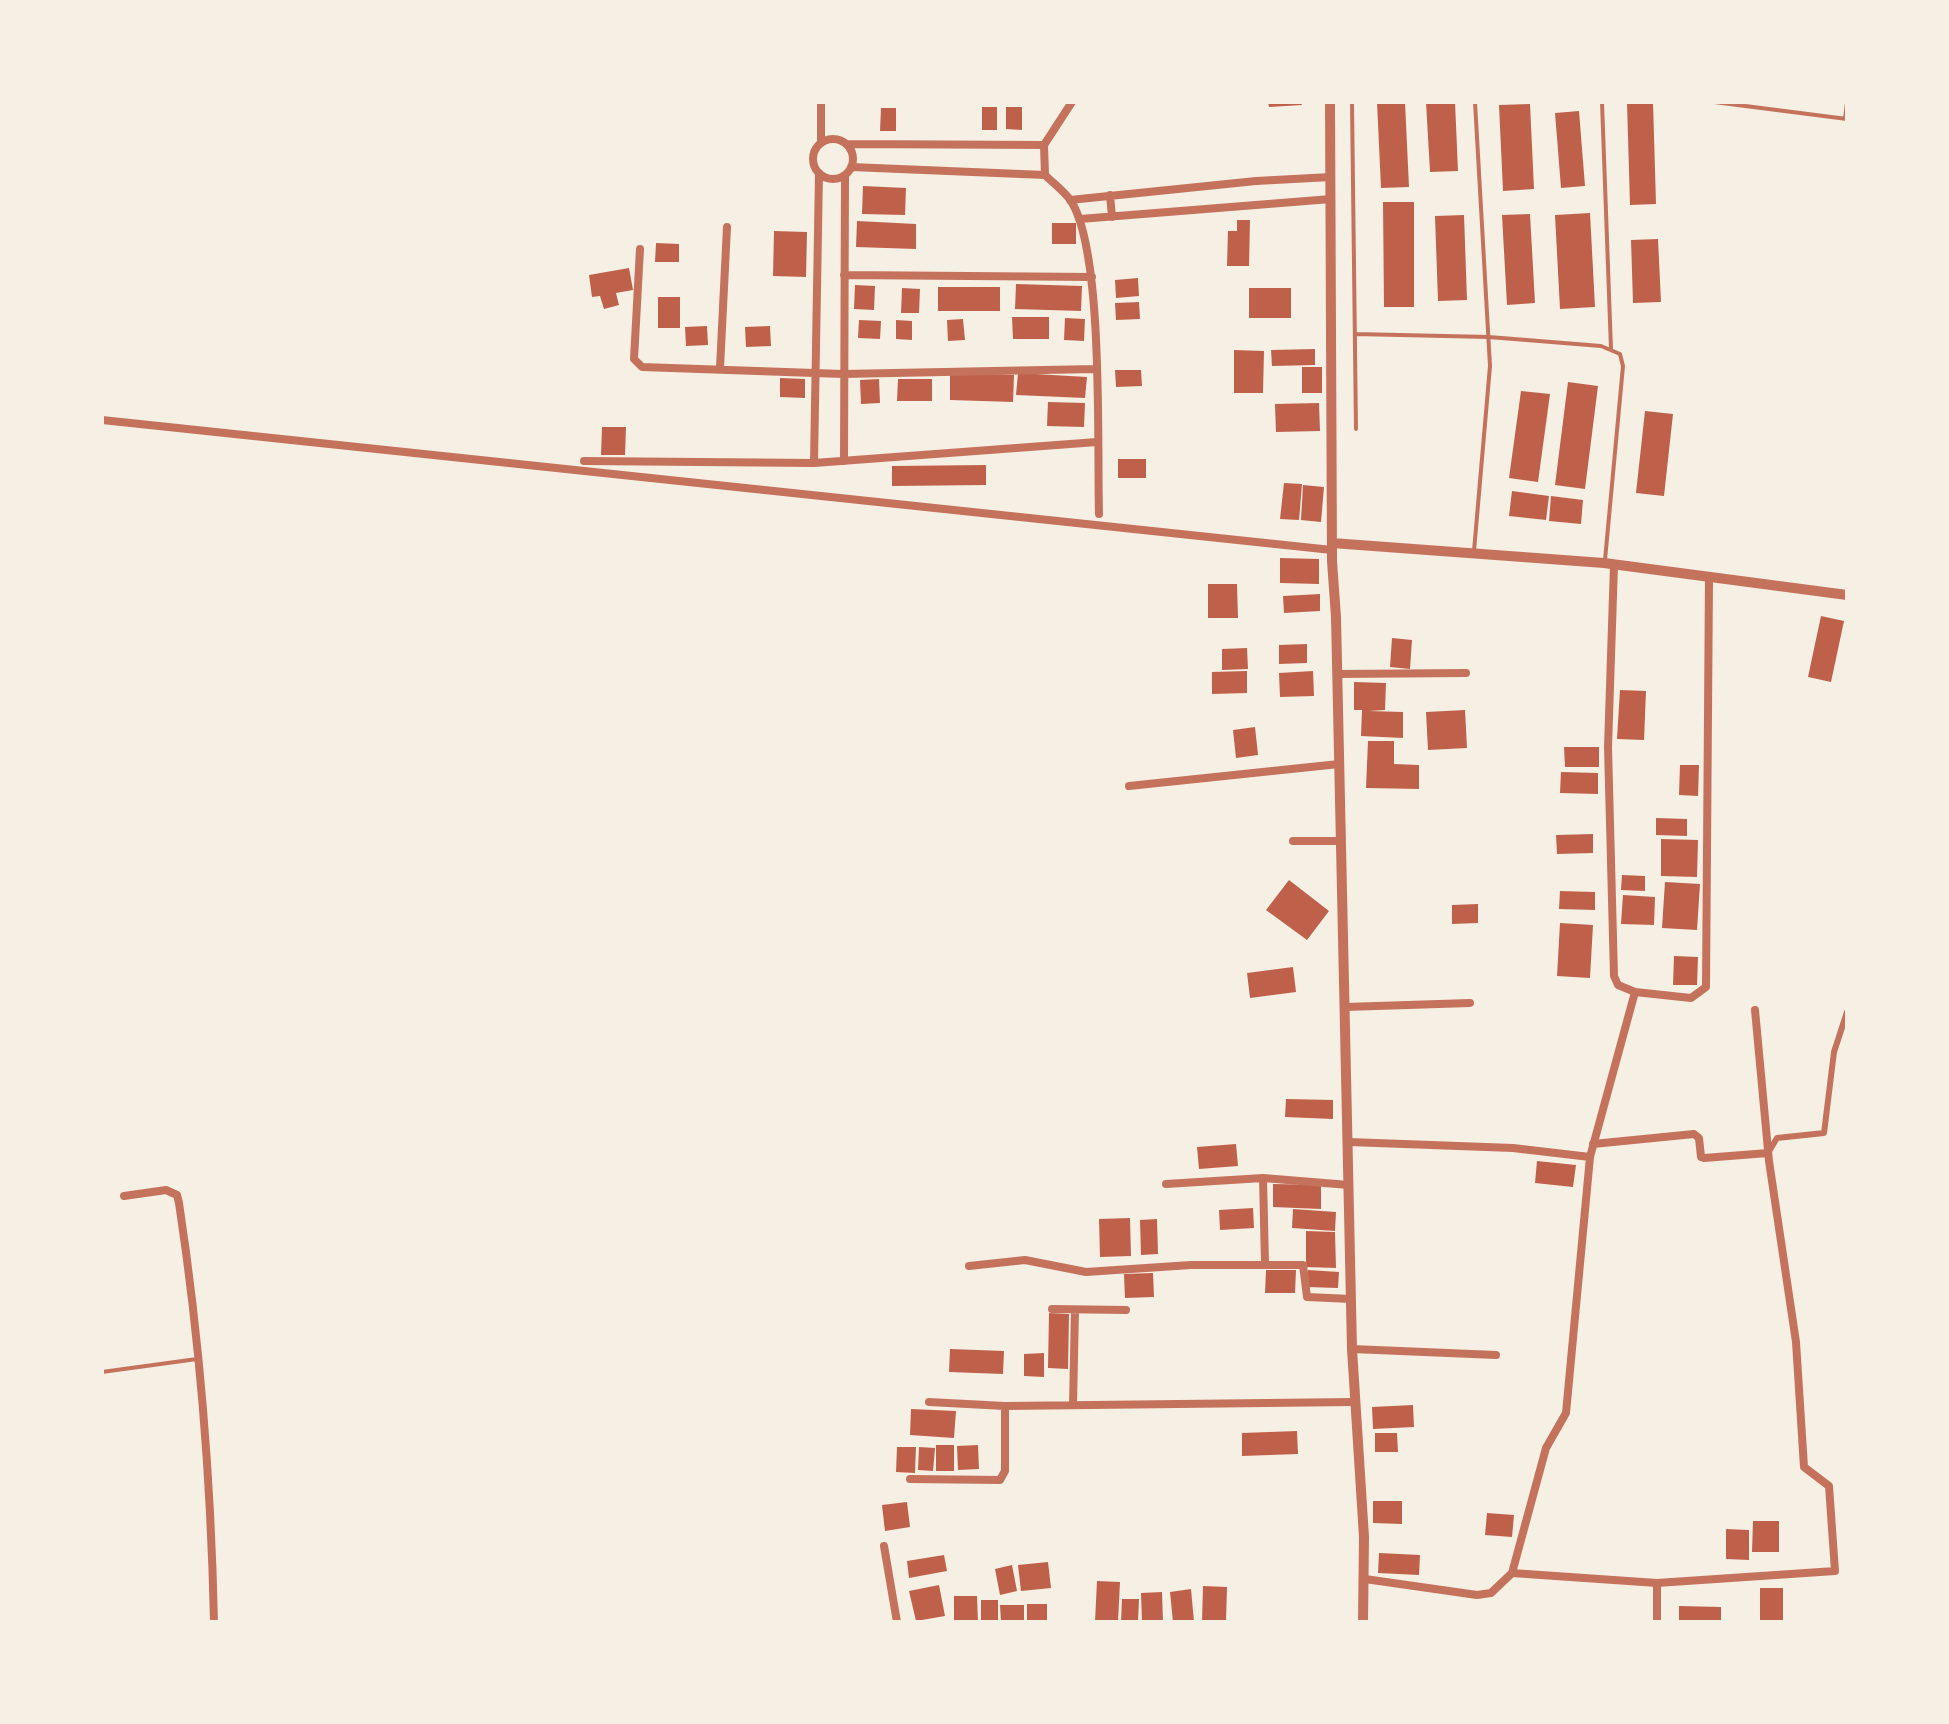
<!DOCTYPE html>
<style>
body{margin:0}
#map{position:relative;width:1949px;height:1724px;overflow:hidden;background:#f6efe4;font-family:Merriweather,serif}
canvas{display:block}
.frame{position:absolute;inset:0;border:104px solid #f6efe4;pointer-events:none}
</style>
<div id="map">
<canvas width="1949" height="1724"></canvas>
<div class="frame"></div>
</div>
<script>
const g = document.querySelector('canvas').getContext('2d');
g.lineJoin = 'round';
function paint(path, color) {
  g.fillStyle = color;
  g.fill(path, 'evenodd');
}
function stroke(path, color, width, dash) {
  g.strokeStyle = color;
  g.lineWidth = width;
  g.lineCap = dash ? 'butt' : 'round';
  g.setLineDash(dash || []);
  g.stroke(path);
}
paint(new Path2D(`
 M1268,102H1301L1302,105L1269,107Z
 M1377,102H1405L1409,187L1381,188Z
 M1426,102H1455L1458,171L1430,172Z
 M1627,102H1653L1656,204L1630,205Z
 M1530,104L1534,189L1503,191L1499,105Z
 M982,107H997V130H982Z
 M1006,107H1022V130L1006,129Z
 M881,108H896V131H880Z
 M1579,111L1585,186L1561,188L1555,113Z
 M863,186L906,188L905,215L862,214Z
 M1383,202H1414V307H1384Z
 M1590,213L1595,307L1560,309L1555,215Z
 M1530,214L1535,303L1507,305L1502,215Z
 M1464,215L1467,300L1438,301L1435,216Z
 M1237,220H1250L1249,266H1227L1228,231H1237Z
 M857,221L916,224V249L856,247Z
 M1052,223H1076V244H1052Z
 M774,231L807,232L806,277L773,276Z
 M1658,239L1661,302L1633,303L1631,240Z
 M656,243L679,244V262H655Z
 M629,268L633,290L616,293L619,305L604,309L600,296L592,297L589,275Z
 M1138,278L1139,296L1116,298L1115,280Z
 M1016,284L1082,286L1081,311L1015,309Z
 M855,285L875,286L874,310L854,309Z
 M938,287H1000V311H938Z
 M902,288L920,289L919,313H901Z
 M1249,288H1291V318H1249Z
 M658,297H680V328H658Z
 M1139,302L1140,319L1116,320L1115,303Z
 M1012,317H1049V339H1013Z
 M1065,318L1085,319L1084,341L1064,340Z
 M963,319L965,340L948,341L947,320Z
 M859,320L881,321L880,339L858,338Z
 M896,320L912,321V340L896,339Z
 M707,326L708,345L686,346L685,327Z
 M770,326L771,346L746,347L745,327Z
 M1315,349V365L1272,366L1271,350Z
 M1234,350L1264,351L1263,393H1234Z
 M1302,367H1322V393H1302Z
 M1115,370H1141L1142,386L1116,387Z
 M950,373L1014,375L1013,402L950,400Z
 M1018,373L1087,377L1085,398L1016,395Z
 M780,378L805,379V398L780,397Z
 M879,379L880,403L861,404L860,380Z
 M898,379H932V401H897Z
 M1568,382L1598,386L1585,489L1555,485Z
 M1521,391L1550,394L1538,482L1509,478Z
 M1048,402L1085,403L1084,427L1047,426Z
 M1319,403L1320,431L1276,432L1275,404Z
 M1645,411L1673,414L1664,496L1636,493Z
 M602,427H626L625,455H601Z
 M1118,459H1146V478H1118Z
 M986,465V485L892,486V466Z
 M1284,483L1302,484L1299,520L1280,519Z
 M1303,485L1324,487L1321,522L1301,520Z
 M1512,491L1549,496L1546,520L1509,516Z
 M1551,496L1583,500L1581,524L1549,521Z
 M1280,558L1319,559V584L1280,583Z
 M1208,584H1237L1238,618H1208Z
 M1320,594V611L1284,613L1283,596Z
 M1821,616L1844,621L1831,682L1808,677Z
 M1392,638L1412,640L1410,669L1390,667Z
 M1307,644V663L1279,664V645Z
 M1247,648L1248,669L1222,670V649Z
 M1247,671V693L1212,694V672Z
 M1313,671L1314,696L1280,697L1279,673Z
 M1354,682L1386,683L1385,710L1369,711L1403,712V738L1361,736L1362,710H1354Z
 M1620,690L1646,691L1644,740L1617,739Z
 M1465,710L1467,748L1428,750L1426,712Z
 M1255,727L1258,755L1236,758L1233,730Z
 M1368,741H1394V764L1419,765V789L1366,788Z
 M1564,747H1599V767H1565Z
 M1680,765H1699L1698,796L1679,795Z
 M1561,772L1598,773V794L1560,793Z
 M1656,818L1687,819V836L1656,835Z
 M1593,834V853L1557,854L1556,835Z
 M1661,839L1698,840L1697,877L1661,876Z
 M1622,875L1645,876V891L1621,890Z
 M1289,880L1329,911L1307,940L1266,910Z
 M1665,882L1700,884L1697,930L1662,928Z
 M1560,891L1595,892V910L1559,909Z
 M1623,895L1655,897L1654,925L1621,924Z
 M1478,904V923L1452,924V905Z
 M1560,923L1593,925L1590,978L1557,976Z
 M1674,956L1698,957L1697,985H1673Z
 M1293,967L1296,992L1250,998L1247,973Z
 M1286,1099L1333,1100V1119L1285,1117Z
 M1236,1144L1238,1166L1199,1169L1197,1147Z
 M1537,1161L1576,1165L1573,1187L1535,1183Z
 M1273,1184L1321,1185V1209L1273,1207Z
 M1253,1208L1254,1228L1220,1230L1219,1210Z
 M1293,1209L1336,1212L1335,1231L1292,1228Z
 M1130,1218L1131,1256L1100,1257L1099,1219Z
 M1157,1219L1158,1254L1141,1255L1140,1220Z
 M1306,1231L1335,1232L1336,1268L1306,1267Z
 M1266,1270H1296L1295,1293H1265Z
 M1308,1270L1339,1272L1338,1288L1307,1287Z
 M1153,1273L1154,1297L1125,1298L1124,1274Z
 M1049,1313L1069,1314L1068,1369L1048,1368Z
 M950,1349L1004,1351L1003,1374L949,1372Z
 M1044,1353V1377L1024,1376V1354Z
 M1413,1405L1414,1427L1373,1429L1372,1407Z
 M911,1409L956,1411L954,1438L910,1435Z
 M1297,1431L1298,1454L1242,1456V1433Z
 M1375,1433H1397L1398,1452H1375Z
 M936,1445H954V1471H936Z
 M978,1445L979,1469L958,1470L957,1446Z
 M897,1447H916L915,1473L896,1472Z
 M919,1447L935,1448L933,1471L918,1470Z
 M1373,1501H1402V1524L1373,1523Z
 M907,1502L910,1527L885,1531L882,1505Z
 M1487,1513L1514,1515L1512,1537L1485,1535Z
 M1753,1521H1779V1552H1752Z
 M1726,1529L1749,1530V1560L1726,1559Z
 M1379,1553L1420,1555L1419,1575L1378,1573Z
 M944,1555L947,1571L909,1578L907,1561Z
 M1048,1562L1051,1588L1021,1591L1018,1565Z
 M1012,1565L1017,1591L1000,1595L995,1569Z
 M1097,1581L1120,1582L1118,1622H1095Z
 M939,1585L945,1616L916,1621L909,1591Z
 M1203,1586L1227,1587L1226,1622H1202Z
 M1760,1588H1783V1622H1760Z
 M1191,1589L1194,1622H1173L1170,1592Z
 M1162,1592L1163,1622H1142L1141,1593Z
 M954,1596H977L978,1622H954Z
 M1122,1599H1139L1138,1622H1121Z
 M981,1600H998V1622H981Z
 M1027,1604H1047V1622H1027Z
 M1000,1605H1024V1622H1001Z
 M1679,1606L1721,1607V1622H1679Z`), '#bf614a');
stroke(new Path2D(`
 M1352,102L1356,429
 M1602,102L1611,349
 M1714,102L1847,119
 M1845,119L1847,102
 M1355,334L1489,337L1601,346L1620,354L1623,366L1605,560
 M1474,551L1490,366L1475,102
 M102,1372L197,1359`), '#c5725c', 4);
stroke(new Path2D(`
 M1768,1153L1777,1138L1824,1133L1834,1052L1847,1012`), '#c5725c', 6);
stroke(new Path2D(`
 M813 159a20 20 0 1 1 40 0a20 20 0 1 1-40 0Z
 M821,142V102
 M847,144L1044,145
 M851,167L1045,175C1053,183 1065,192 1071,201C1104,253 1097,446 1099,514
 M1045,175L1044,145L1072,102
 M1110,195L1112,217
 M1070,200L1256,181L1331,177
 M1080,219L1331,199
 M640,249L634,359L642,367L843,374L1095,369
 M844,275L1092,277
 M720,368L727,227
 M102,420L1332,550
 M584,461L814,463L1097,442
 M844,461L845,175
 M814,463L819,173
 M1337,674L1466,673
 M1129,786L1339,764
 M1293,841H1341
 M1635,992L1691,998L1706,987L1709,577
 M1345,1007L1470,1003
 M1349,1142L1513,1148L1590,1157
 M1593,1144L1694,1134L1699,1138L1701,1157L1704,1158L1768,1153
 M1263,1178L1265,1263
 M1166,1184L1263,1178L1349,1185
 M124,1196L166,1190L177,1195L179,1203C200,1342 211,1481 214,1622
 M969,1266L1025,1260L1086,1272L1191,1265H1303L1307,1297L1351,1299
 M1052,1309L1126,1310
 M1352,1349L1496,1355
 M929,1402L1005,1406L1353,1402
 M1073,1405L1075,1310
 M910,1479L1000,1480L1005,1471V1406
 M884,1546L897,1622
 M1512,1573L1546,1448L1566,1413L1590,1157L1635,992L1618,985L1614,976L1608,747L1614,565
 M1365,1579L1477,1595L1491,1593L1512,1573L1657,1583L1835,1571L1829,1486L1804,1467L1796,1342L1769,1161L1755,1010
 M1657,1622V1583`), '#c5725c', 8);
stroke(new Path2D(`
 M1330,102L1332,561L1336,617L1352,1349L1364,1537L1363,1622
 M1332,543L1604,563L1847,595`), '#c5725c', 10);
</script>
